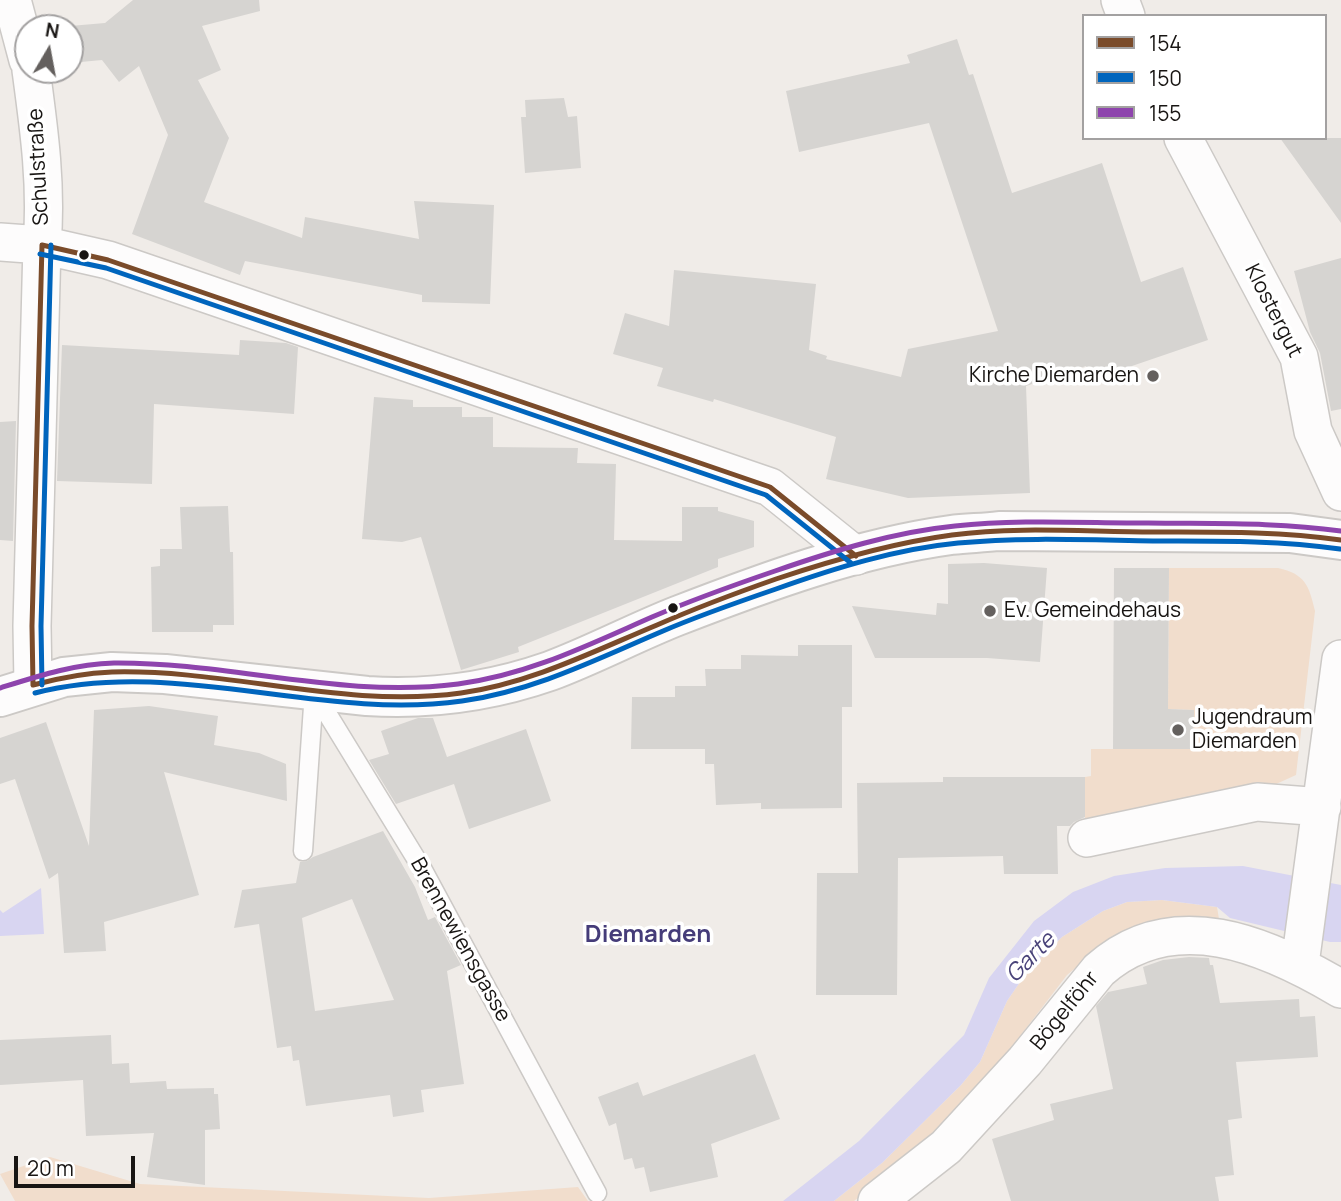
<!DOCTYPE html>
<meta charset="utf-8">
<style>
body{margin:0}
#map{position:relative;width:1341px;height:1201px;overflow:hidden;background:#f0ece8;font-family:Manrope,sans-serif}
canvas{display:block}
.legend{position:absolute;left:1082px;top:14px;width:245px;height:126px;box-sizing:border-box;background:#fff;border:2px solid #a3a1a1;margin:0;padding:9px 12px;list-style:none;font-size:21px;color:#181513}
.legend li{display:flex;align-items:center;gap:14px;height:35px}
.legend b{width:35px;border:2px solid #a3a1a1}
.north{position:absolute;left:14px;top:14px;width:70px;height:70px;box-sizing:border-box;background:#fff;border:2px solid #a3a1a1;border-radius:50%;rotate:10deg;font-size:19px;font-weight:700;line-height:28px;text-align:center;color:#181513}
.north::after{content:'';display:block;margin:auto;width:24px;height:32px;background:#64605e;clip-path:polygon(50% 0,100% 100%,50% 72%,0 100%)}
.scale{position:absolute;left:14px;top:1156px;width:121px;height:32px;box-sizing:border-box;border:4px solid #181513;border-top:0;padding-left:9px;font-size:21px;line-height:24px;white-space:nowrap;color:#181513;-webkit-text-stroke:5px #fff;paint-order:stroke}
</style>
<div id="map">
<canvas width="1341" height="1201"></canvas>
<ul class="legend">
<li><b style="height:9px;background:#7a4b2a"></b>154</li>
<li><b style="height:9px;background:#0065bd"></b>150</li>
<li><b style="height:9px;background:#8e44ad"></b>155</li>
</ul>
<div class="north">N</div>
<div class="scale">20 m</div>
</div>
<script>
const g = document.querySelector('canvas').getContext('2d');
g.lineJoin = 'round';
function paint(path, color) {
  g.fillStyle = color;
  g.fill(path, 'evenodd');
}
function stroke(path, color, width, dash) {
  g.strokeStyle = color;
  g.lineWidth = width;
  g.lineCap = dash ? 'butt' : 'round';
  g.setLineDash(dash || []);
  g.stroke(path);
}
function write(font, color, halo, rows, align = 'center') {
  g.font = font + ' Manrope,sans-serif';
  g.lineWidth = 7;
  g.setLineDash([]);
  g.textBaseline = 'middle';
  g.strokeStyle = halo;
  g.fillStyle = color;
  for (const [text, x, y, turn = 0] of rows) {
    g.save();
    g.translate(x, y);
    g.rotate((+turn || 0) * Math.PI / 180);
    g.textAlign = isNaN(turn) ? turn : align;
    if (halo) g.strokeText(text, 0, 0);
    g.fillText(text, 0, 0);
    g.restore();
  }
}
paint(new Path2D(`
 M1169,568H1278C1305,574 1309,585 1315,611L1296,775L1274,785L1085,826V777L1091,776V749H1193L1194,710L1168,709Z
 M1162,900L1217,907L1219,919H1186L1102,946L1067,975L1014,1044L956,1112L917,1150L854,1201H834L882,1163L961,1085L980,1062L1007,1001L1029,969L1062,937L1103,911L1127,902Z
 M50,1157L140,1184L429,1198L578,1187L588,1201H15L0,1174Z`), '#f1ddcc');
paint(new Path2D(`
 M1243,866L1341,885V942H1330L1230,918L1217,907L1162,900L1127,902L1103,911L1062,937L1029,969L1007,1001L980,1062L961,1085L882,1163L834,1201H783L859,1141L964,1035L989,978L1034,921L1073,892L1114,876L1165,868Z
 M41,888L44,934L0,936V910L3,913Z`), '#d8d5f1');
paint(new Path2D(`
 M133,0H259L260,11L202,26L221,70L198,80L229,138L204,202L302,238L305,217L419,239L414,201L494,205L490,304L422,302V295L245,261L240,275L132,234L168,135L139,66L119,82L102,60L70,63V26L105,23Z
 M957,39L969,75L973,74L1012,193L1102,163L1141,282L1183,267L1208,340L1091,380L1086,366L1026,386L1030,493L908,498L826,479L836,437L714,399L713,402L657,386L663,368L613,354L625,313L669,326L674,270L816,284L809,350L827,356L826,359L901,377L908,349L998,331L929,123L799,152L786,91L910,63L907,55Z
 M564,98L568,117L577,116L581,168L525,173L521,117H526L525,100Z
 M1280,138H1341V223Z
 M1341,258V409L1331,411L1320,353L1310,332L1294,271Z
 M240,340L286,343L298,347L294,414L154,404L152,484L57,481L62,345L239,355Z
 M374,397L413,400V407H462V417H493V447L578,448L577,463L616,464L614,540L682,541V507H718V511L754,521V547L718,559V567L518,647L519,652L461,670L421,537L402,542L362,539Z
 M16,421L13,541L0,540V422Z
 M228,506L230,552H233L234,625H213V632H152L151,567L160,566V549H182L180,507Z
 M984,563L1047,568L1040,662L987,658H875L852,606L936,615L937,603L948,604V564Z
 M1114,568H1169L1168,709L1194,710L1193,749H1113Z
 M798,645H852V707H842V808L761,809V803L716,805L714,764H705V749H631L632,697H675V686H706L705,669H741V655L798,656Z
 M149,706L218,716L214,745L259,753L286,764L287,801L164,772L199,895L104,922L106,951L64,953L58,873L49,879L15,779L0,784V738L46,722L89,846L94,710Z
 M418,718H433L447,757L526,729L551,801L469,829L454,784L396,804L369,760L389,754L381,731Z
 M943,777H1085V817L1074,822L1070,826H1057L1058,874H1004L1003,856L898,858L897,995H816L817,873H858L857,783L943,782Z
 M383,831L415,887L428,920L435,917L461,965L447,971L464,1084L421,1090L424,1112L393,1117L390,1095L306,1106L299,1060L293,1061L291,1046L277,1048L259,924L234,928L242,890L296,883L300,862L307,861L313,857ZM352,899L394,1000L315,1011L302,918Z
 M1189,957L1209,958L1210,965H1213L1220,1003L1299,999L1300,1017L1315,1016L1318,1057L1236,1062L1242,1118L1228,1120L1234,1175L1215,1177L1219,1201H1011L992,1139L1054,1120L1050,1104L1113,1089L1096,1006L1108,992L1147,984L1143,967L1163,960Z
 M111,1035L112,1064L129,1063L130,1083L166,1081L167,1089L214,1088V1094H218L220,1129L205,1130V1185L147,1177L154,1133L86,1136L83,1080L0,1085V1040Z
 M755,1054L780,1119L711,1144L718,1177L650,1192L644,1167L635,1169L632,1158L624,1160L616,1123L609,1126L598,1097L638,1082L643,1096Z`), '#d6d4d1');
const lane = new Path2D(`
 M314,692L423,870L597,1193
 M303,851L314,692`);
const street = new Path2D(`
 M12,0L28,60
 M1120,0L1126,16
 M31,70C39,129 47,186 42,245L32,626L33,685
 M1183,138L1299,357L1313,431L1341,492
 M0,242L42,245L108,260L770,487L856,556
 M1087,838L1257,802L1322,807
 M1300,964L1341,659
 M877,1201L946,1147L1025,1061L1099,970C1173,904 1267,945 1341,989`);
const secondary = new Path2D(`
 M0,697L64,677L112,672L165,674L367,696C430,700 490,692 550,671C593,655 634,633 677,616C765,582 857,548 951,535C967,533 983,533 999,531L1290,533L1341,540`);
stroke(lane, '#ccc9c6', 21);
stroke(street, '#ccc9c6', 40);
stroke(secondary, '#ccc9c6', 42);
stroke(lane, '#fdfcfc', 18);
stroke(street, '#fdfcfc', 37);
stroke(secondary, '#fdfcfc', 38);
stroke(new Path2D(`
 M42,245L108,260L770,487L856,556
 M33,685C59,678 85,673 112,672C229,669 344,709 461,693C531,683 592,652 657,625C696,608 736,593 776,579C833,560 892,543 952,535C1018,526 1087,532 1153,532C1217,532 1278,531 1341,540
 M33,685L32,626L42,245`), '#7a4b2a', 5);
stroke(new Path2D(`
 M40,254L106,268L766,495L851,563
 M42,685L41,626L51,245
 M35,693C176,657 319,721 462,701C534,691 597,659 663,631C700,615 738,602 776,589C835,568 896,549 958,543C1022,537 1088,540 1153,541C1215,541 1277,540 1340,549`), '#0065bd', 5);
stroke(new Path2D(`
 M0,688C38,676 74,664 114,663C229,662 343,699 458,684C528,675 588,645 652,617C692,600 734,585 775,571C833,551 894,532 955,526C1019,519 1084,523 1148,523C1213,524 1277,522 1341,531`), '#8e44ad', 5);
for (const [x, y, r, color] of [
 [84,255,6,"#181513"],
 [1153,376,7,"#64605e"],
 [673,608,6,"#181513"],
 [990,611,7,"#64605e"],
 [1178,730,7,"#64605e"]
]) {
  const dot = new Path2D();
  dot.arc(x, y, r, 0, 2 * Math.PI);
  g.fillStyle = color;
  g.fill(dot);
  stroke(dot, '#fff', 2.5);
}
write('21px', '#181513', '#fff', [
 ["Schulstraße",39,167,-93],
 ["Klostergut",1273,311,63],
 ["Brennewiensgasse",460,940,61],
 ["Bögelföhr",1065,1011,-51]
]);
write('21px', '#181513', '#fff', [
 ["Kirche Diemarden",1139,376,"right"],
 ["Ev. Gemeindehaus",1004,611],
 ["Jugendraum",1192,718],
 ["Diemarden",1192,742]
], 'left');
write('italic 23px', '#494379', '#fff', [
 ["Garte",1031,958,-46]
]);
write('bold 24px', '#453c79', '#fff', [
 ["Diemarden",648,935]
]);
</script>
